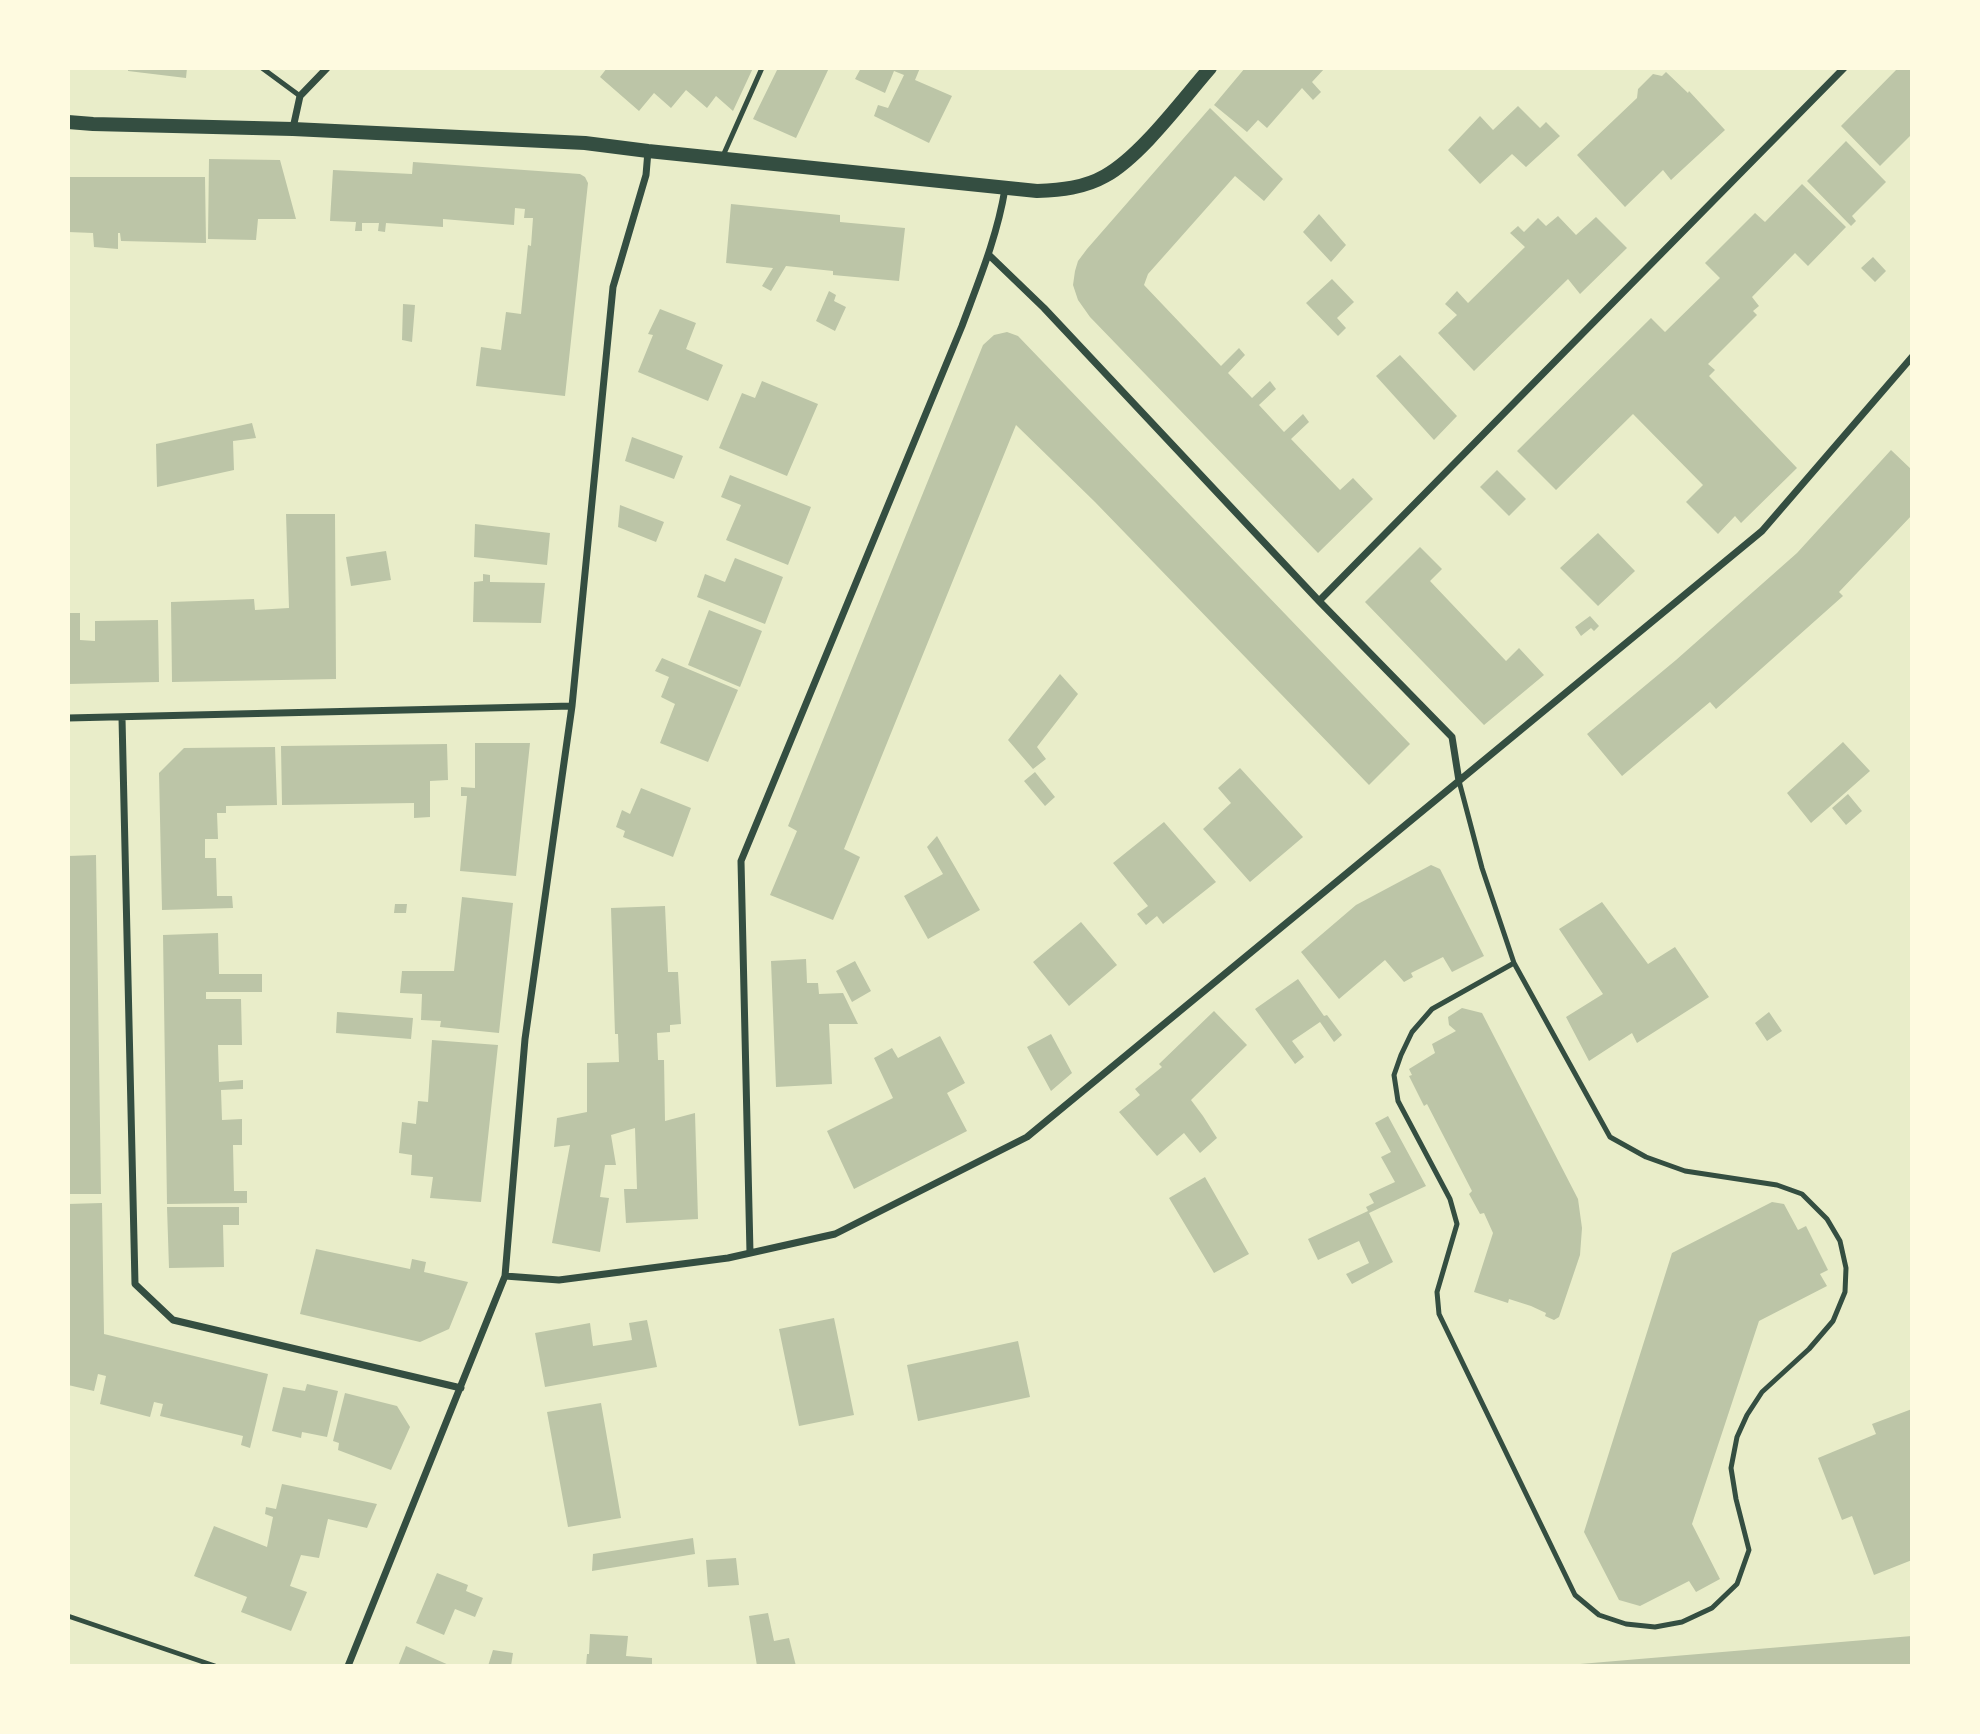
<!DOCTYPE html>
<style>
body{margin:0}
#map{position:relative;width:1980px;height:1734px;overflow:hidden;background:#e9edc9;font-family:"Nunito Sans",sans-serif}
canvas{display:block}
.frame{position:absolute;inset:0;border:70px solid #fefae0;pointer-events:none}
</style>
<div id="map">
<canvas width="1980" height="1734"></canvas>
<div class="frame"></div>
</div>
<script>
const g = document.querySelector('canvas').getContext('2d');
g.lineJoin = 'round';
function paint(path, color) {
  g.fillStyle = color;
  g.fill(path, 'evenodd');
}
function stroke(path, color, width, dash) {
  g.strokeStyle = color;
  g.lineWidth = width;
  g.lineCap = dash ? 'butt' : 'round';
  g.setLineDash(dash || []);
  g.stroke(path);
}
paint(new Path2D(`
 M128,68H187L186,78L128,71Z
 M607,68H753L733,111L716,96L707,108L686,90L671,108L654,93L639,111L600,77Z
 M778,68H829L796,138L753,119Z
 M861,68H920L915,80L952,96L929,143L874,116L878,105L888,108L904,75L894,71L885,93L855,79Z
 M1245,68H1325L1312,82L1321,92L1313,100L1302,88L1267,128L1258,120L1247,132L1214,105Z
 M1898,68H1912V134L1880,166L1841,126Z
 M1666,72L1688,93L1689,91L1725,130L1671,180L1663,170L1625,207L1577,155L1637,98L1638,89L1653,74L1662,76Z
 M1518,106L1540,128L1546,122L1560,136L1526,167L1512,154L1480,184L1448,150L1480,116L1493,130Z
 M1210,108L1283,179L1264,201L1235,176L1148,274L1144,285L1221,366L1239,348L1245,355L1228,373L1252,398L1270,381L1276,389L1259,405L1284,432L1303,414L1309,422L1291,439L1340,490L1353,478L1373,499L1318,553L1090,317L1078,300L1073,285L1075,271L1078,261L1087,249Z
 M1846,141L1886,182L1852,216L1856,221L1851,226L1807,181Z
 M209,159L280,160L296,219H258L256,240L208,239Z
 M413,162L580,174L585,177L588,183L565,396L476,386L481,347L501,350L506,312L521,314L528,245L531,246L533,218H524L525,209L515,208L514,225L443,219V227L386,223L385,232L378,231L379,223H362V231H355L356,222L330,221L333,170L412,174Z
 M68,177H205L206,243L121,241L120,233H118V249L94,247L93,233L68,232Z
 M1802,184L1846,227L1808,266L1795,253L1752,297L1759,306L1753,311L1757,315L1708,364L1715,370L1709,376L1797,468L1741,523L1735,516L1718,534L1686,502L1703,485L1633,414L1556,490L1517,451L1651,318L1665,332L1720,278L1705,263L1755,213L1765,222Z
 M731,204L840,215V222L905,228L899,281L833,275V271L786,266L771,291L762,286L773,268L726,263Z
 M1319,214L1346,245L1331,262L1303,232Z
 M1558,216L1576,235L1596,217L1627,248L1580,294L1568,279L1474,371L1438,333L1457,315L1445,304L1457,291L1468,303L1525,247L1510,233L1518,226L1524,232L1538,218L1546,226Z
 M1873,257L1886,271L1875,282L1861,268Z
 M1332,279L1354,302L1337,318L1346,328L1338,336L1306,303Z
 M829,291L836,295L834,301L846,307L835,331L816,321Z
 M403,304L415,305L412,342L402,340Z
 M660,309L696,323L686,349L723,365L708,401L638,372L653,335L648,334Z
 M1007,332L1018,336L1410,744L1369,785L1095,502L1016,425L844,849L860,857L833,920L770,895L797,831L788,826L983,345L994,335Z
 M1400,355L1457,416L1434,440L1376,376Z
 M762,381L818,404L787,476L719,448L742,393L755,398Z
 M252,423L256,438L233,441L234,470L157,487L156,444Z
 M632,437L683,456L674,479L625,461Z
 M1891,450L1912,470V515L1839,592L1843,596L1716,709L1710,702L1622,776L1587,734L1676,660L1797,553Z
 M1497,470L1526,499L1509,516L1480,487Z
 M730,475L811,507L788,565L726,540L741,505L721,497Z
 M620,505L664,522L656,542L618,527Z
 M286,514H335L336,679L172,682L171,602L254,599L255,610L289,608Z
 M475,524L550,533L547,565L474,557Z
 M1598,533L1635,571L1598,606L1560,568Z
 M1420,547L1442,569L1430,581L1506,661L1519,648L1544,675L1484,725L1365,602Z
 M386,551L391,580L351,586L346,557Z
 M735,558L783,577L765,624L697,597L705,574L725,582Z
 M483,574L490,575V582L545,583L541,623L473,622L474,582L483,581Z
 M709,610L762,631L740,687L688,665Z
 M68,613H80V640L95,641V621L158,620L159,682L68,684Z
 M1590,616L1599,626L1594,631L1591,628L1581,636L1575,627Z
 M662,658L738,690L708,762L660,743L675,704L661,697L669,677L655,671Z
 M1060,674L1078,694L1037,747L1046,759L1033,769L1008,740Z
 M1843,742L1870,771L1811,823L1787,793Z
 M475,743H530L516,876L460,871L467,796H461V787L475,788Z
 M447,744L448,780L430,781V817L414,818V803L282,805L281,746Z
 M275,747L277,805L226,806V813H217L218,839H205V858H216L217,896H232L233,908L162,910L159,773L184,748Z
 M1240,768L1303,837L1250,882L1203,829L1231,803L1218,788Z
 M1035,772L1055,797L1045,806L1024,781Z
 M641,788L691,808L673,857L623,837L625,831L616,827L622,810L630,814Z
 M1848,794L1862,811L1846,825L1832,808Z
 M1164,822L1216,882L1163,924L1157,916L1146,925L1137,914L1148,906L1113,863Z
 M937,836L980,910L928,939L904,896L943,874L927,847Z
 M96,855L101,1194H68V856Z
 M1431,865L1440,869L1484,956L1452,972L1443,957L1411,973L1413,977L1404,982L1385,960L1339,999L1301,952L1356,905Z
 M462,897L513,903L499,1033L440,1027L441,1021L421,1020L422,994L400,993L402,971H454Z
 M1602,902L1648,964L1675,947L1709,997L1637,1043L1632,1033L1589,1061L1566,1017L1603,994L1559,929Z
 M395,904H407L406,913H394Z
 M665,906L668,972H678L681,1024L670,1025V1032L657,1033L658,1060H664L665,1121L695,1113L698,1219L626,1223L624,1189H637L635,1128L611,1135L616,1165H605L600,1197L609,1198L600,1252L552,1243L570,1145L554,1147L557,1118L587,1112V1063L619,1062L618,1034H615L611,908Z
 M1081,922L1117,965L1069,1006L1033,962Z
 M218,933L219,974H262V992H206V999H241L242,1045H218L219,1082L243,1080V1089L221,1090L222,1120L242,1119V1145H233L234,1191H247V1203L167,1204L163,935Z
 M806,959L807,983H818L819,994L843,993L858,1024H829L832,1084L776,1087L771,961Z
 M855,961L871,991L852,1002L836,971Z
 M1298,979L1324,1016L1327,1015L1342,1035L1334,1042L1320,1022L1292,1041L1304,1057L1295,1064L1255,1009Z
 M1462,1008L1482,1013L1578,1199L1582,1228L1580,1255L1559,1317L1554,1320L1545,1316L1546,1313L1531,1306L1509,1299L1508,1303L1474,1292L1493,1233L1484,1213L1480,1214L1469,1194L1472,1191L1427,1104L1424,1106L1409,1076L1412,1075L1409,1069L1435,1053L1432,1044L1456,1031L1449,1025L1448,1017Z
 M1214,1011L1247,1045L1191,1100L1203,1116L1217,1138L1200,1153L1184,1133L1157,1156L1119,1112L1140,1095L1135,1089L1162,1067L1159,1064Z
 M337,1012L413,1018L411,1039L336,1033Z
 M1769,1012L1782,1031L1767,1041L1755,1023Z
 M1051,1034L1072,1073L1051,1091L1027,1047Z
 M940,1036L965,1083L947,1093L967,1131L854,1189L827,1131L893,1098L874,1058L892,1048L898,1058Z
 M432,1040L498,1045L481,1202L430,1198L433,1177L411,1175L412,1155L399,1153L402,1122L416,1124L418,1101L428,1102Z
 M1388,1116L1426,1186L1369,1213L1393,1262L1352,1284L1346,1274L1369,1263L1359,1241L1318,1260L1308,1239L1368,1211L1366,1207L1374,1203L1369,1194L1395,1182L1381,1157L1391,1152L1375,1123Z
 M1205,1177L1249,1254L1214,1273L1169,1198Z
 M1772,1202L1784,1204L1798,1230L1806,1226L1828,1270L1820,1274L1827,1286L1759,1321L1692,1524L1720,1579L1696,1592L1689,1581L1640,1606L1619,1600L1584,1532L1672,1253Z
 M102,1203L104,1334L268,1374L250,1448L241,1445L243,1436L160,1416L163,1404L154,1402L150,1417L100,1404L106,1376L98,1374L94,1391L68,1385L70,1367H68V1204Z
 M167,1207H239V1225H223L224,1267L169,1268Z
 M316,1249L410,1269L412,1259L426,1262L424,1272L468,1282L449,1329L420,1342L300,1314Z
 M834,1318L854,1415L799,1426L779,1329Z
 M647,1320L657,1367L545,1387L535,1333L590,1323L593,1346L632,1340L629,1323Z
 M1018,1341L1030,1397L918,1421L907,1365Z
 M307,1384L338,1391L327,1437L302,1432L301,1438L272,1431L283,1387L305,1391Z
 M345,1393L397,1406L410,1427L391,1470L338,1450L339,1443L333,1441Z
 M601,1403L621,1518L568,1527L547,1412Z
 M1912,1409V1560L1874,1575L1852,1516L1842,1520L1818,1458L1876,1434L1872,1424Z
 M282,1484L377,1504L367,1528L328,1519L319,1558L301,1555L290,1586L307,1592L291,1631L241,1612L247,1597L194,1576L214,1526L267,1547L273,1517L265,1514L266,1507L276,1509Z
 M693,1538L695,1554L592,1571L593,1554Z
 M736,1558L739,1585L708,1587L706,1560Z
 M437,1573L468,1585L466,1591L483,1598L475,1617L455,1609L444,1635L416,1623Z
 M768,1613L774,1641L789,1638L796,1666H757L749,1616Z
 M590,1634L628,1636L626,1656L652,1658V1666H586L587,1654H589Z
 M1912,1636V1666H1580V1664Z
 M406,1646L451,1666H398Z
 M493,1650L513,1653L511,1666H488Z`), '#bcc5a7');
stroke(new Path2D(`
 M68,1616L215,1666`), '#344e41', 4.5);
stroke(new Path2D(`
 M262,68L300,96
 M722,158L762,68
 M1459,781L1482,868L1514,963L1610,1137L1646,1157L1685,1171L1777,1185L1802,1194L1827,1219L1840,1241L1846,1268L1845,1292L1833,1321L1809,1349L1762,1392L1747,1415L1737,1437L1731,1468L1736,1499L1749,1550L1737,1584L1712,1608L1682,1622L1655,1627L1626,1624L1599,1615L1575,1595L1439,1314L1437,1292L1457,1224L1450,1199L1398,1101L1394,1075L1401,1055L1412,1032L1432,1009L1514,963`), '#344e41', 5);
stroke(new Path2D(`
 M293,128L300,96L327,68
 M989,255L1044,308L1319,601L1452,737L1459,781
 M1319,601L1844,68
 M68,718L572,706
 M122,718L135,1284L173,1320L461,1388
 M750,1253L741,861L962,326C979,280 997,237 1005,189
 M505,1276L559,1280L728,1258L835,1234L1027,1137L1762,531L1912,357
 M348,1666L505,1276L525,1039L572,706L613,287L646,175L648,151`), '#344e41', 7);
stroke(new Path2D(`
 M68,122L93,124L293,129L585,143L648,151L1037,191C1061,190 1084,188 1105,176C1141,156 1182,100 1210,68`), '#344e41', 14);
</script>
